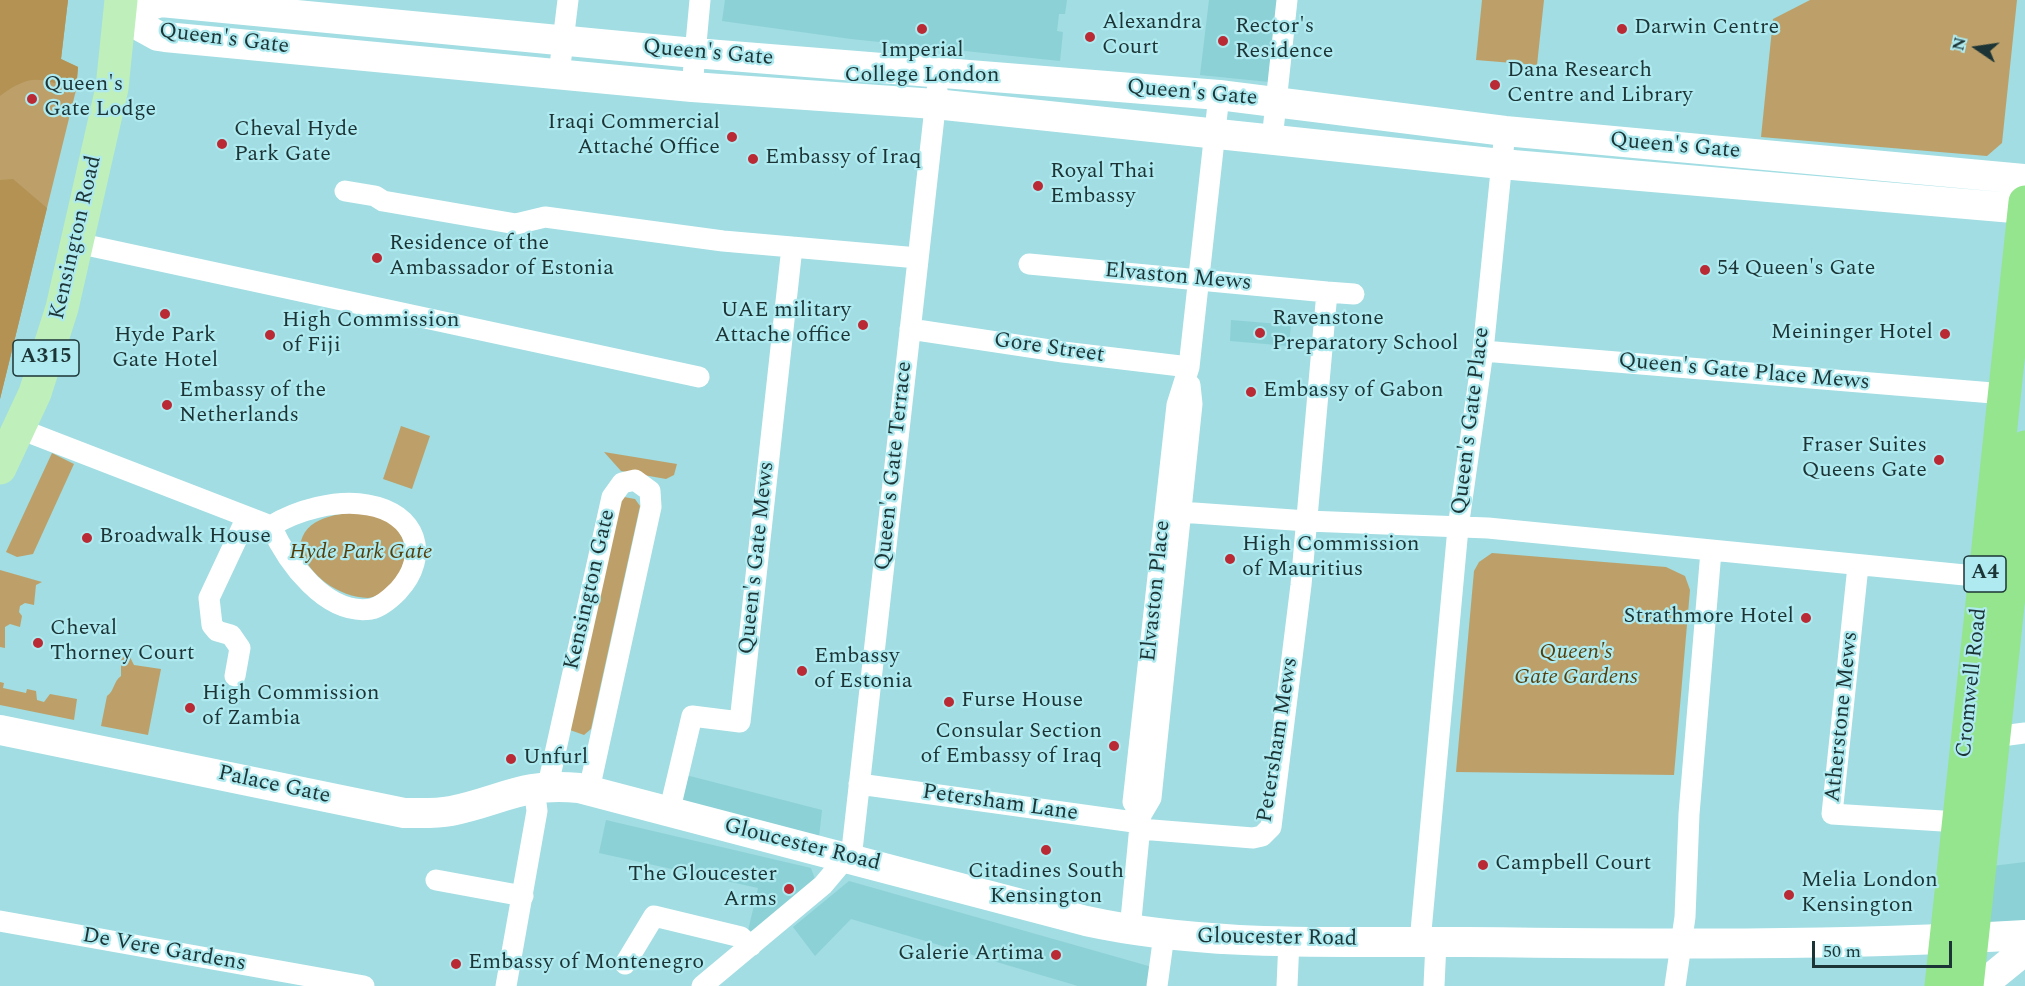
<!DOCTYPE html>
<meta charset="utf-8">
<style>
body{margin:0}
#map{position:relative;width:2025px;height:986px;overflow:hidden;background:#a1dde2;font-family:Spectral,serif}
canvas{display:block}
.north{position:absolute;left:1947px;top:18px;width:60px;height:60px;-webkit-text-stroke:4px #aeeaef;paint-order:stroke;rotate:283deg;font-size:16px;font-weight:700;line-height:24px;text-align:center;color:#1c3436}
.north::after{content:'';display:block;margin:auto;width:21px;height:27px;background:#1c3436;clip-path:polygon(50% 0,100% 100%,50% 72%,0 100%)}
.scale{position:absolute;left:1812px;top:941px;width:140px;height:27px;box-sizing:border-box;border:3px solid #1c3436;border-top:0;padding-left:8px;font-size:18px;line-height:21px;white-space:nowrap;color:#1c3436;-webkit-text-stroke:4px #aeeaef;paint-order:stroke}
</style>
<div id="map">
<canvas width="2025" height="986"></canvas>
<div class="north">N</div>
<div class="scale">50 m</div>
</div>
<script>
const g = document.querySelector('canvas').getContext('2d');
g.lineJoin = 'round';
function paint(path, color) {
  g.fillStyle = color;
  g.fill(path, 'evenodd');
}
function stroke(path, color, width, dash) {
  g.strokeStyle = color;
  g.lineWidth = width;
  g.lineCap = dash ? 'butt' : 'round';
  g.setLineDash(dash || []);
  g.stroke(path);
}
function write(font, color, halo, rows, align = 'center') {
  g.font = font + ' Spectral,serif';
  g.lineWidth = 4.5;
  g.setLineDash([]);
  g.textBaseline = 'middle';
  g.strokeStyle = halo;
  g.fillStyle = color;
  for (const [text, x, y, turn = 0] of rows) {
    g.save();
    g.translate(x, y);
    g.rotate((+turn || 0) * Math.PI / 180);
    g.textAlign = isNaN(turn) ? turn : align;
    if (halo) g.strokeText(text, 0, 0);
    g.fillText(text, 0, 0);
    g.restore();
  }
}
paint(new Path2D(`
 M725,0H1067L1065,14H1059L1057,31L1063,32L1060,61L851,39L722,21Z
 M1209,0H1279L1269,82L1200,75Z
 M1231,320L1291,325L1289,346L1230,341Z
 M682,774L822,810L819,837L674,806Z
 M606,820L811,868L815,879L813,885L747,935L758,888L599,853Z
 M2025,862V921L1986,926L1992,866Z
 M849,881L1152,967L1148,986H1078L851,919L815,956L793,927Z`), '#8cd1d6');
paint(new Path2D(`
 M0,0H68L61,59L78,67L76,90L0,399Z
 M1482,0H1544L1537,65L1476,60Z
 M1810,0H2017L2002,143L1987,156L1761,137L1773,19Z
 M401,426L430,436L412,489L383,479Z
 M604,452L677,464L674,475L666,479L621,471Z
 M52,453L74,464L33,554L17,557L6,552Z
 M624,497L635,499L640,506L591,729L584,735L570,730L620,502Z
 M365,512L393,523C397,529 403,536 404,544C409,566 391,595 368,598C339,597 308,576 300,547C303,516 340,513 365,512Z
 M1492,553L1666,567L1685,576L1690,590L1674,775L1456,772L1474,571L1479,562Z
 M0,570L42,582L36,585L34,605L25,603L20,606L19,612L22,616L20,627L10,624L5,627V648L0,647Z
 M128,653L134,665L161,669L148,735L101,726L107,696C115,690 113,682 121,676V658Z
 M0,682L4,683L3,688L26,693L27,689L36,691L37,700L44,702L50,694L77,699L74,720L0,705Z`), '#bda069');
paint(new Path2D(`
 M0,0H68L61,59L78,67L76,90C40,79 33,72 0,96Z
 M13,179L47,208L0,399V180Z`), '#b39254');
stroke(new Path2D(`
 M559,74L568,0
 M692,87L700,0
 M1272,140L1287,0
 M345,191L375,196L383,201L516,224L545,217L723,241L918,258
 M77,243L699,377
 M1029,264L1327,292L1301,585L1271,827L1262,836L1253,838L1140,829
 M1327,292L1354,294
 M910,329L1063,352L1189,367
 M1483,351L2005,394
 M20,429L271,526C287,562 326,616 371,609C381,607 391,598 398,591C431,555 416,513 368,505C337,499 297,510 271,526
 M1166,511L1307,521L1488,528L1985,577
 M1858,566L1832,814L1958,822
 M235,676L240,648L231,635L217,631L212,625L209,598L247,517
 M1994,737L2025,733
 M859,784L1141,823
 M548,785L612,497L622,483L635,480L650,491L651,507L589,790
 M669,813L692,716L740,722L792,247
 M1141,815L1133,802L1177,405L1189,367L1219,95
 M851,859L937,90
 M436,880L523,896
 M0,921L364,986
 M1130,930L1141,815L1151,798L1192,404L1190,385
 M1420,942L1458,528L1483,351L1505,131
 M625,964L654,916L741,937L751,946
 M506,986L537,811L534,787
 M702,986L823,885L839,866L843,857
 M1157,986L1164,935
 M1287,986L1289,940
 M1434,986L1436,942
 M1675,986L1685,917L1689,814L1711,551`), '#fff', 21);
stroke(new Path2D(`
 M120,15L158,36L165,37L692,87L935,104L1501,164L2025,209
 M120,15L161,2L694,53L1219,95L1505,131L2025,179
 M0,730L404,813C420,813 435,814 451,811C501,801 523,782 579,788L1086,921C1210,948 1341,941 1467,942C1653,944 1839,946 2025,935
 M1981,986L2025,950`), '#fff', 30);
stroke(new Path2D(`
 M0,468L35,393L62,308L112,88L121,0`), '#bfefbb', 33);
stroke(new Path2D(`
 M1941,986L2025,202
 M1967,986L2025,447`), '#94e58d', 33);
for (const [x, y, r, color] of [
 [922,29,6,"#ba2a35"],
 [1622,29,6,"#ba2a35"],
 [1090,37,6,"#ba2a35"],
 [1223,41,6,"#ba2a35"],
 [1495,85,6,"#ba2a35"],
 [32,99,6,"#ba2a35"],
 [732,137,6,"#ba2a35"],
 [222,144,6,"#ba2a35"],
 [753,159,6,"#ba2a35"],
 [1038,186,6,"#ba2a35"],
 [377,258,6,"#ba2a35"],
 [1705,270,6,"#ba2a35"],
 [165,314,6,"#ba2a35"],
 [863,325,6,"#ba2a35"],
 [1260,333,6,"#ba2a35"],
 [1945,334,6,"#ba2a35"],
 [270,335,6,"#ba2a35"],
 [1251,392,6,"#ba2a35"],
 [167,405,6,"#ba2a35"],
 [1939,460,6,"#ba2a35"],
 [87,538,6,"#ba2a35"],
 [1230,559,6,"#ba2a35"],
 [1806,618,6,"#ba2a35"],
 [38,643,6,"#ba2a35"],
 [802,671,6,"#ba2a35"],
 [949,702,6,"#ba2a35"],
 [190,708,6,"#ba2a35"],
 [1114,746,6,"#ba2a35"],
 [511,759,6,"#ba2a35"],
 [1046,850,6,"#ba2a35"],
 [1483,865,6,"#ba2a35"],
 [789,889,6,"#ba2a35"],
 [1789,895,6,"#ba2a35"],
 [1056,955,6,"#ba2a35"],
 [456,964,6,"#ba2a35"]
]) {
  const dot = new Path2D();
  dot.arc(x, y, r, 0, 2 * Math.PI);
  g.fillStyle = color;
  g.fill(dot);
  stroke(dot, '#aeeaef', 2);
}
for (const [x, y, w] of [
 [46,358,66],
 [1985,574,42]
]) {
  const box = new Path2D();
  box.roundRect(x - w / 2, y - 18, w, 36, 4.5);
  g.fillStyle = '#aeeaef';
  g.fill(box);
  stroke(box, '#1c3436', 1.5);
}
write('bold 21px', '#1c3436', null, [
 ["A315",46,358],
 ["A4",1985,574]
]);
write('22px', '#1c3436', '#aeeaef', [
 ["Alexandra",1102,24],
 ["Court",1102,49],
 ["Rector's",1235,28],
 ["Residence",1235,53],
 ["Darwin Centre",1634,29],
 ["Imperial",922,52,"center"],
 ["College London",922,77,"center"],
 ["Dana Research",1507,72],
 ["Centre and Library",1507,97],
 ["Queen's",44,86],
 ["Gate Lodge",44,111],
 ["Iraqi Commercial",720,124,"right"],
 ["Attaché Office",720,149,"right"],
 ["Cheval Hyde",234,131],
 ["Park Gate",234,156],
 ["Embassy of Iraq",765,159],
 ["Royal Thai",1050,173],
 ["Embassy",1050,198],
 ["Residence of the",389,245],
 ["Ambassador of Estonia",389,270],
 ["54 Queen's Gate",1717,270],
 ["UAE military",851,312,"right"],
 ["Attache office",851,337,"right"],
 ["Ravenstone",1272,320],
 ["Preparatory School",1272,345],
 ["High Commission",282,322],
 ["of Fiji",282,347],
 ["Meininger Hotel",1933,334,"right"],
 ["Hyde Park",165,337,"center"],
 ["Gate Hotel",165,362,"center"],
 ["Embassy of the",179,392],
 ["Netherlands",179,417],
 ["Embassy of Gabon",1263,392],
 ["Fraser Suites",1927,447,"right"],
 ["Queens Gate",1927,472,"right"],
 ["Broadwalk House",99,538],
 ["High Commission",1242,546],
 ["of Mauritius",1242,571],
 ["Strathmore Hotel",1794,618,"right"],
 ["Cheval",50,630],
 ["Thorney Court",50,655],
 ["Embassy",814,658],
 ["of Estonia",814,683],
 ["High Commission",202,695],
 ["of Zambia",202,720],
 ["Furse House",961,702],
 ["Consular Section",1102,733,"right"],
 ["of Embassy of Iraq",1102,758,"right"],
 ["Unfurl",523,759],
 ["Campbell Court",1495,865],
 ["Citadines South",1046,873,"center"],
 ["Kensington",1046,898,"center"],
 ["The Gloucester",777,876,"right"],
 ["Arms",777,901,"right"],
 ["Melia London",1801,882],
 ["Kensington",1801,907],
 ["Galerie Artima",1044,955,"right"],
 ["Embassy of Montenegro",468,964]
], 'left');
write('22px', '#1c3436', '#aeeaef', [
 ["Queen's Gate",224,40,7],
 ["Queen's Gate",708,54,5],
 ["Queen's Gate",1192,94,5],
 ["Queen's Gate",1675,147,5],
 ["Kensington Road",77,238,-77],
 ["Elvaston Mews",1178,278,5],
 ["Gore Street",1049,349,8],
 ["Queen's Gate Place Mews",1744,373,5],
 ["Queen's Gate Place",1472,421,-83],
 ["Queen's Gate Terrace",895,466,-84],
 ["Queen's Gate Mews",758,558,-84],
 ["Kensington Gate",591,590,-77],
 ["Elvaston Place",1157,591,-84],
 ["Cromwell Road",1973,683,-84],
 ["Atherstone Mews",1843,717,-84],
 ["Petersham Mews",1279,740,-81],
 ["Palace Gate",274,786,12],
 ["Petersham Lane",1000,804,8],
 ["Gloucester Road",802,846,14],
 ["Gloucester Road",1277,939,1],
 ["De Vere Gardens",164,951,10]
]);
write('italic 22px', '#553e0a', '#aeeaef', [
 ["Hyde Park Gate",361,554],
 ["Queen's",1576,654],
 ["Gate Gardens",1576,679]
]);
</script>
